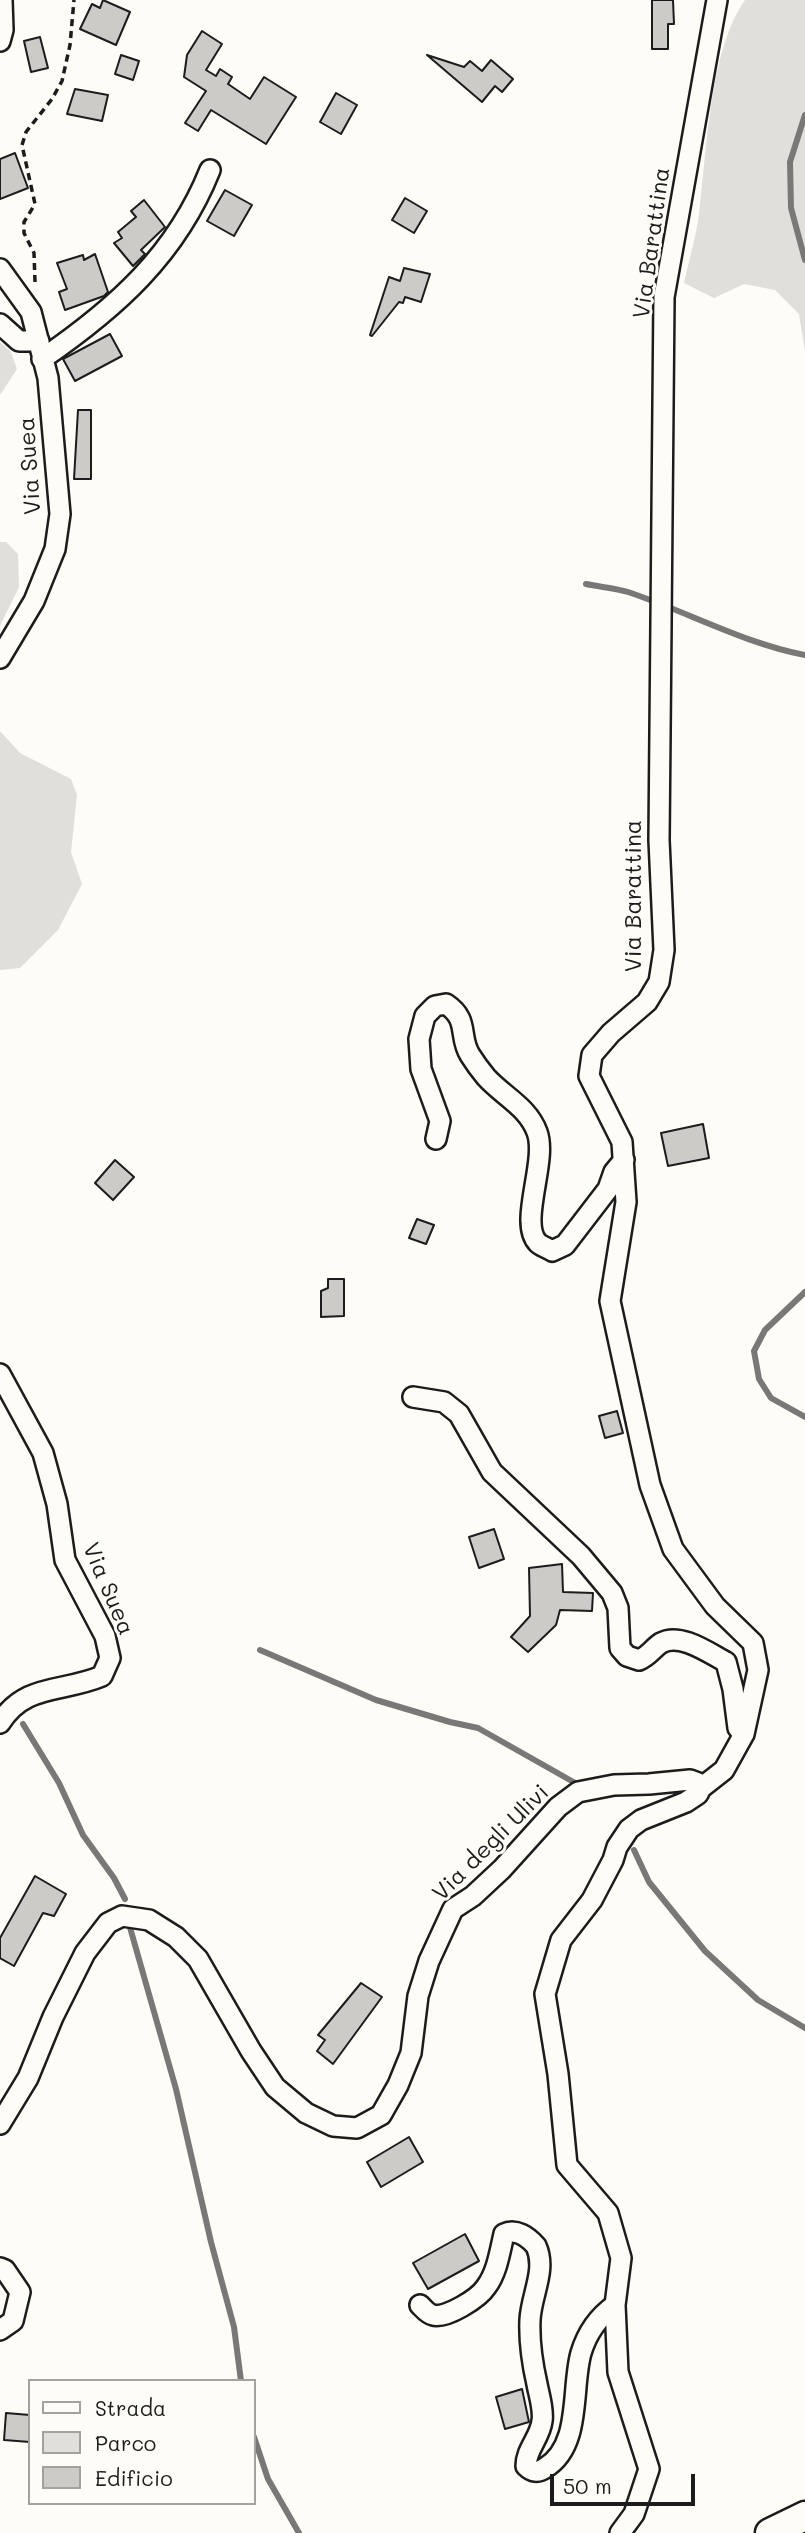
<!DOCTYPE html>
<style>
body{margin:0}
#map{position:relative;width:805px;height:2533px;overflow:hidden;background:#fdfcf7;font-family:Mali,sans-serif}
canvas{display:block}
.legend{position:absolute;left:28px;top:2379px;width:228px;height:126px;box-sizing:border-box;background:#fdfcf7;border:2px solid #a3a29f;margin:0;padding:9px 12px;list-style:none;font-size:21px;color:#1c1c1c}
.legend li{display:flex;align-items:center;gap:14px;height:35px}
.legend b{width:35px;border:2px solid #a3a29f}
.scale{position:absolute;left:550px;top:2474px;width:145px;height:32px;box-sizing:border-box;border:4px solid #1c1c1c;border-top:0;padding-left:9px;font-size:21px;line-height:24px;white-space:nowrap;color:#1c1c1c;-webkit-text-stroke:5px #fdfcf7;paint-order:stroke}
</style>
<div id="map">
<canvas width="805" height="2533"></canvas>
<ul class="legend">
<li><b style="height:9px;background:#fdfcf7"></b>Strada</li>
<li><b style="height:19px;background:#e0dfdb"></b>Parco</li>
<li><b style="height:19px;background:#cccbc8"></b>Edificio</li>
</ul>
<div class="scale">50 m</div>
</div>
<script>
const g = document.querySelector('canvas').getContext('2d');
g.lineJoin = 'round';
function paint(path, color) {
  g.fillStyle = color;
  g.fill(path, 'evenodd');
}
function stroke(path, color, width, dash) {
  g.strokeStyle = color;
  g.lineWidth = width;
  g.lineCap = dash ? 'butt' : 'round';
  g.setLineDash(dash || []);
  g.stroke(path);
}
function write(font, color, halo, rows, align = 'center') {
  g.font = font + ' Mali,sans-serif';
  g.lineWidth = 6;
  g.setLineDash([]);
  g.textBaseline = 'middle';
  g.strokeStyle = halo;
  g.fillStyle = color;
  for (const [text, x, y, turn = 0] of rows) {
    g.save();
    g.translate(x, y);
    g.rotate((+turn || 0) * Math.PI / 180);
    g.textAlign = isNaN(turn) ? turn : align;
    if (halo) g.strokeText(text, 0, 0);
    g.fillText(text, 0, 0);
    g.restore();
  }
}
paint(new Path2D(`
 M745,0H805V351L799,314L775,290L744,284L714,298L684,283C689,260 696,237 699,214C707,152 709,51 745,0Z
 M0,342L11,352L17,369L0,395Z
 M0,542H6L18,554L19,587L0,626Z
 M0,731L20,753L71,779L77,795L71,852L82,884L58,930L20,968L0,970Z`), '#e0dfdb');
stroke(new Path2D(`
 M805,115L790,162L791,208L805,260
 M586,584C600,587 615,588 628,592C688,612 743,643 805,655
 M805,1292L765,1330L754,1351L759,1379L771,1398L805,1417
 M260,1650L376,1700L450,1722L478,1728L577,1784
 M23,1724L59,1783L83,1835L114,1878L125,1899
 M634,1850L649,1882L705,1951L758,2000L805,2028
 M129,1924L176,2089L211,2242L234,2327L241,2381
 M254,2437L268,2479L299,2533`), '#797876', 6);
const building = new Path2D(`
 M103,0L130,12L116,45L80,29L92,4L100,8Z
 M652,0H673L674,24H668V49H652Z
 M202,31L222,44L206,70L216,76L220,69L232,77L228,84L250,99L264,77L296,97L266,144L211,110L198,131L185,123L206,91L184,77L187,55Z
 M40,37L48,68L31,72L24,41Z
 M121,55L139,61L133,80L115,74Z
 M427,55L464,67L470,61L482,71L491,60L513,79L502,92L495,86L482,102Z
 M75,89L108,95L102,121L67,114Z
 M336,93L357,105L341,134L320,122Z
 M15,153L28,188L0,199V159Z
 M225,190L252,205L234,236L207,221Z
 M405,198L427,211L414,233L392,220Z
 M144,200L165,227L141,250L145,254L133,266L114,243L122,238L118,232L136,217L131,211Z
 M95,254L108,292L104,296L65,310L59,292L67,289L57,263L83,255L84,260Z
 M404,268L430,274L421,302L405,297L403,303L399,302L372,336L370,335L389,277L400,281Z
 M110,334L122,356L75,381L63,359Z
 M78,410H91V479H74Z
 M703,1124L709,1158L668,1166L661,1133Z
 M115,1160L134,1177L113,1200L95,1183Z
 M417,1219L434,1225L426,1244L409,1238Z
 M328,1279H344V1316L321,1317V1291L328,1288Z
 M617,1411L623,1433L605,1438L599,1416Z
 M494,1529L504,1559L479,1568L469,1537Z
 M562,1564L563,1592L593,1593L592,1611L560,1610L556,1625L528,1652L511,1637L530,1616L529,1568Z
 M35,1876L66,1894L54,1916L43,1913L14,1966L0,1958V1938Z
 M361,1983L382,1997L333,2064L317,2051L325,2040L318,2035Z
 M409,2137L423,2162L381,2187L367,2162Z
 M465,2234L479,2261L428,2289L413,2263Z
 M522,2389L529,2422L505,2429L496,2397Z
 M6,2413L30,2415V2442L4,2440Z`);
paint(building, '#cccbc8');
stroke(building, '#1c1c1c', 2);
const minor = new Path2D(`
 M0,41L3,30L2,0
 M0,269L31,312L48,378L60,514L55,549L34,601L0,658
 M0,324L19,341H39
 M42,359C116,308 176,255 210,170
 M436,1139L440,1121L421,1069L419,1039L425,1016L435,1006L446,1004C470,1020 458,1036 470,1055C475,1063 481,1071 486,1077C503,1096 528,1107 537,1132C548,1161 518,1223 538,1243C541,1246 548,1248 552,1251L565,1245L608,1189L614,1172L624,1160
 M0,1374L43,1453L57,1504L65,1560L105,1636L110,1658L102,1676C62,1693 25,1683 0,1723
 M413,1397L444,1402L459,1414L492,1472L581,1556L612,1593L618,1608L620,1648L627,1656L639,1660C649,1656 653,1648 661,1643C680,1632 709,1653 726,1662L733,1689L738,1728L744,1734
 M701,1788L724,1770L744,1734L758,1670L753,1643L715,1606L673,1549L650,1485L610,1301L626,1202L622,1142L589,1076L592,1055L611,1033L647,1002L659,982L664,950L659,840L664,297L717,0
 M0,2124L28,2078L53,2017L85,1953L108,1923L122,1916L149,1920L176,1937L198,1959L251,2051L275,2087L306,2113L333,2126L357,2128L381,2115L398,2085L411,2053L418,1996L429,1961L453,1909L473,1896L502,1869L558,1807L578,1792L614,1785L649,1784L690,1780L698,1783L701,1788L698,1794L686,1802L641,1820L629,1829L617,1847L613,1860L592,1900L561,1940L545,1994L558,2074L567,2165L608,2213L621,2258L615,2305L618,2372L649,2469L634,2514L620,2533
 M0,2268L5,2270L20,2292L13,2321L0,2330
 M420,2305C424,2309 428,2314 433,2315C446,2319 479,2298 486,2287C497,2273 500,2251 504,2234C516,2228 528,2237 536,2246C547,2270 531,2295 530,2320C529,2342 532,2362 537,2384C539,2395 544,2410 542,2421C540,2438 526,2449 526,2466C532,2472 538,2473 545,2468C582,2446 571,2388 581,2353C587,2333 598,2317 615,2305`);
const highway = new Path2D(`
 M770,2533L805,2516`);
stroke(minor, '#1c1c1c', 24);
stroke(highway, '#1c1c1c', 33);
stroke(new Path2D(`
 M35,282L34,253L24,233V222L35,204L22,145L26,132L52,99L62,81L70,45L74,0`), '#1c1c1c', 3.5, [7, 5]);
stroke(minor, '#fdfcf7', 19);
stroke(highway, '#fdfcf7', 28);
write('23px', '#1c1c1c', '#fdfcf7', [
 ["Via Barattina",652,243,-82],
 ["Via Suea",30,466,-94],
 ["Via Barattina",634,896,-90],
 ["Via Suea",108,1589,67],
 ["Via degli Ulivi",491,1843,-45]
]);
</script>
